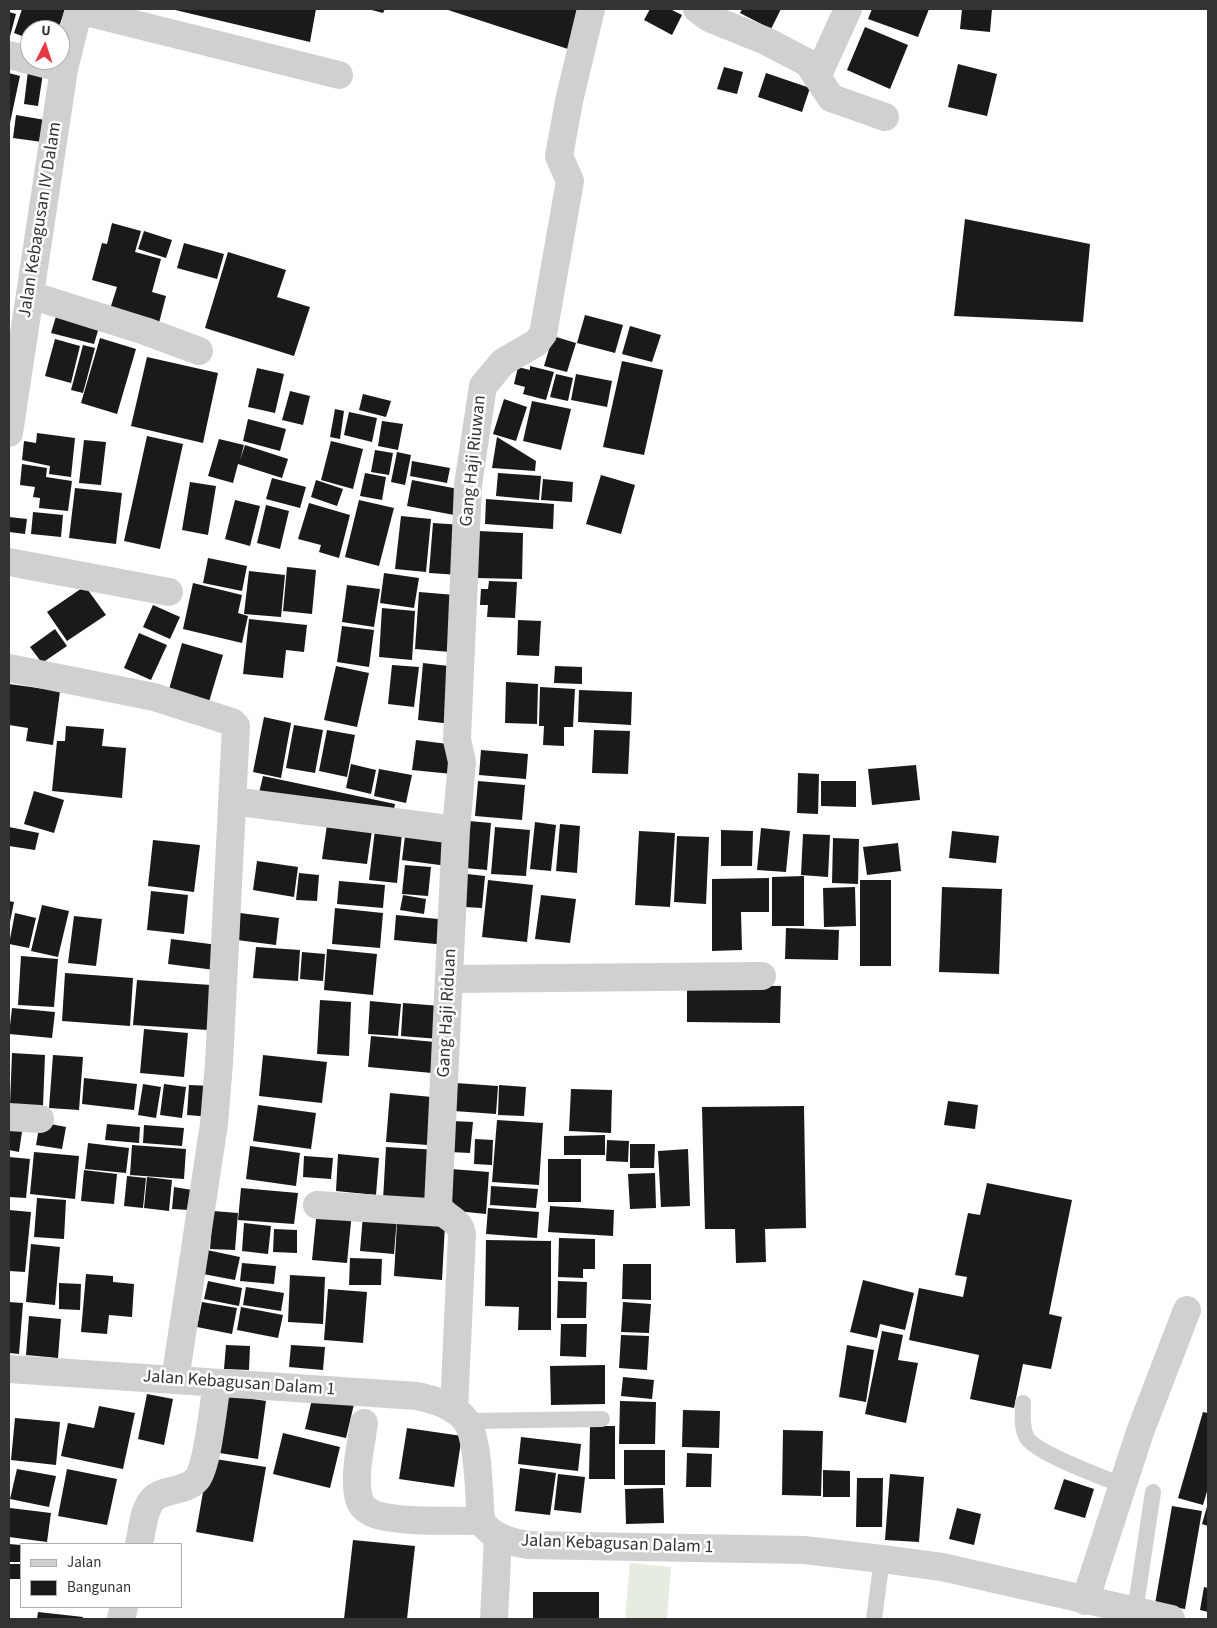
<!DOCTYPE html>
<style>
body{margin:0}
#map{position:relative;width:1217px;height:1628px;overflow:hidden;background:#fff;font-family:"Source Sans 3",sans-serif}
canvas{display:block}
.frame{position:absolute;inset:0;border:10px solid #333;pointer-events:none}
.legend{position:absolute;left:20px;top:1543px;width:162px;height:65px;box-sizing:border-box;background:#fff;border:1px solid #adadad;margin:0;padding:6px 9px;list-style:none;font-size:15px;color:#333}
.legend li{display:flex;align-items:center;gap:10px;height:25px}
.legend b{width:25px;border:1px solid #adadad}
.north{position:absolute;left:20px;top:20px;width:50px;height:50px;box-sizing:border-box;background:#fff;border:1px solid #adadad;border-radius:50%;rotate:4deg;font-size:14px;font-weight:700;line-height:20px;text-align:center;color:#333}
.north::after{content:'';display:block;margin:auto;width:18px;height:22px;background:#e63946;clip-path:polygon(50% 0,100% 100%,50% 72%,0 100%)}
</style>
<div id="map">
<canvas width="1217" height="1628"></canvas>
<div class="frame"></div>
<ul class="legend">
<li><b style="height:6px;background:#d0d0d0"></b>Jalan</li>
<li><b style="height:14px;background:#1a1a1a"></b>Bangunan</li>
</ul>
<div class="north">U</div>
</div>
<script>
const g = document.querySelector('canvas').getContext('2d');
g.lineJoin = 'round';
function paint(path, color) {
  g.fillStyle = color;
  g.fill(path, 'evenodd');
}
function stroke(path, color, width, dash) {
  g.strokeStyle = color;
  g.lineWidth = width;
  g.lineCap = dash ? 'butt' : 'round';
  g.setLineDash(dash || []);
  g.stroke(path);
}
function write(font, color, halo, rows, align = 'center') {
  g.font = font + ' "Source Sans 3",sans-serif';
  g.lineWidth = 5;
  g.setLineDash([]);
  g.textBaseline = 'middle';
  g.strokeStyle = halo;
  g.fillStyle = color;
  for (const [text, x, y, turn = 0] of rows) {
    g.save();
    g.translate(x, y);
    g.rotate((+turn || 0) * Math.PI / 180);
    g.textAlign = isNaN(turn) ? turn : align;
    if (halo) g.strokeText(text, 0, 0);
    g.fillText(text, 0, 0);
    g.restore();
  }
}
paint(new Path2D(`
 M630,1563L671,1567L667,1619H625Z`), '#e6ecdf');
paint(new Path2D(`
 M22,9H65L58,30H30V39L14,33Z
 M171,9H316L310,42Z
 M368,9H385L383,13Z
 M445,9H581L568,49Z
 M650,9H670L682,15L672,35L644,20Z
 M742,9H781L771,29L740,13Z
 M872,9H929L918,37L868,19Z
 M962,9H992L990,32L960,29Z
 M9,12L16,14L9,40Z
 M865,27L908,45L890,89L847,70Z
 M958,64L997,74L987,116L948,107Z
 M724,67L743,72L737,94L717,89Z
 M28,71L43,73L38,106L24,104Z
 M9,73L20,76L10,123H9Z
 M766,73L810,88L802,112L758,97Z
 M16,115L45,120L42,142L13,138Z
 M965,219L1090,244L1083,322L954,316Z
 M112,223L141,231L135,252L161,259L152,292L166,296L159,323L110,309L117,287L92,280L102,243L107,244Z
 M144,231L172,240L166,258L138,249Z
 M184,243L224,254L217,279L177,268Z
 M228,252L286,270L277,297L310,307L294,356L205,328Z
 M57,313L100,324L94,344L51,333Z
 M585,315L623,325L615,353L577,343Z
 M630,326L661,335L652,362L622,354Z
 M553,336L576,343L567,372L544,366Z
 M100,338L136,349L117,414L81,403Z
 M55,339L80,346L71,383L45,376Z
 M83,345L95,348L83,393L71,390Z
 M147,357L218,373L203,443L131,426Z
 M622,361L663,370L644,455L603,447Z
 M530,366L554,372L546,400L523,394L525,387L514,384L518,367L530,370Z
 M257,368L284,374L275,413L248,407Z
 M556,374L573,378L568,401L550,397Z
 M576,374L612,381L607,407L571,400Z
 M290,391L310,396L303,425L282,420Z
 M363,394L391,401L386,417L359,410Z
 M504,399L527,407L516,441L493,434Z
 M532,401L571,409L561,450L523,441Z
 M335,409L344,411L340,439L330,437Z
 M349,412L377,418L372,442L344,435Z
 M248,419L286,429L280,451L243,441Z
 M382,421L403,424L398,450L378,446Z
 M37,433L75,438L71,477L49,474L50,466L22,460L24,441L36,443Z
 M147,436L183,444L160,549L124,541Z
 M497,437L536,461L535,471L492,468Z
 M219,439L244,445L240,460L245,445L288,459L282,478L238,464L233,483L208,476Z
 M84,440L106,442L101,485L79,483Z
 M331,441L363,449L353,489L321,480Z
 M375,450L393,453L389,475L371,472Z
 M397,452L411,455L405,485L391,482Z
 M412,461L450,468L447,483L410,476Z
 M22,464L47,468L46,477L72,481L68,511L39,508L40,498L33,497L35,487L20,485Z
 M365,473L386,477L382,500L360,496Z
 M498,473L541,476L539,500L496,496Z
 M601,475L635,485L621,534L586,524Z
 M272,478L306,487L300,508L266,499Z
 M543,479L573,482L572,502L541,500Z
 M316,480L343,489L337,506L311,497Z
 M412,480L458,489L454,515L407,506Z
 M190,482L216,486L208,535L182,530Z
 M75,488L122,493L116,544L69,538Z
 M486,499L554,504L553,529L485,524Z
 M235,500L260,506L250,546L225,539Z
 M359,500L394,508L379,566L345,557Z
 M309,503L350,515L339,558L319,552L321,545L298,539Z
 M266,505L289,511L280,549L257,543Z
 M33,512L63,515L61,537L31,534Z
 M401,516L431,519L426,572L395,569Z
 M9,517L27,519L25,534L9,532Z
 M433,523L463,525L460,575L429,573Z
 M478,531L523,533L522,579L476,578Z
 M208,558L247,566L242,591L203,583Z
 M287,567L316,570L312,614L283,611Z
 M249,571L285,575L281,617L244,614Z
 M384,573L419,578L414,608L380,603Z
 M489,581L517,582L515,618L487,617L488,605H480L481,589H488Z
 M193,583L242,595L238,613L248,616L242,643L183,629Z
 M347,585L380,589L374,627L342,622Z
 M85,586L106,615L67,641L47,612Z
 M419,592L455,595L450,652L415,649Z
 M153,605L180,617L170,639L143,627Z
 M382,608L415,611L412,660L379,657Z
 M249,619L307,625L304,652L286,650L283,678L243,674Z
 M518,620L541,621L539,656L517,655Z
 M342,626L374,630L369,667L337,662Z
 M55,629L67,646L42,663L30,647Z
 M139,633L167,645L151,680L124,668Z
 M182,643L223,655L208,705L168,693Z
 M423,663L457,667L451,724L418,720Z
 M392,665L419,667L414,707L388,704Z
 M336,666L369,673L357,727L324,720Z
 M555,666L582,667V684L554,683Z
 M506,682L538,684L537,724L505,723Z
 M9,684L60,691L53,745L26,741L28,728L9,725Z
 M540,687L575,689L573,727H564V746L543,745L544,726H539Z
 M579,690L632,692L631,725L578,722Z
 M264,717L291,723L281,778L253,772Z
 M294,725L323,730L315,773L286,768Z
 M66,726L104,729L102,746L126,748L122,798L52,791L57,741H65Z
 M327,730L355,735L347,777L319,771Z
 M594,730L630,731L628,774L592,773Z
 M416,740L448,744L452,774L412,770Z
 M481,750L528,754L526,779L479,775Z
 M351,764L376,770L371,794L346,788Z
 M916,765L920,800L872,805L868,769Z
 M379,769L412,775L406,803L374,796Z
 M798,773L819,774L818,814L797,813Z
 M263,776L395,804L392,820L259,793Z
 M478,781L525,785L522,820L475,816Z
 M821,781H856V807L821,806Z
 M34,791L64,800L54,833L24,824Z
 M328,818L373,824L367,864L322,859Z
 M469,821L491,823L487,870L465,868Z
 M535,822L556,825L551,871L530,869Z
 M560,824L580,826L577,873L556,871Z
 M9,827L39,833L35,850L9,846Z
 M495,827L530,830L526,876L491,874Z
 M761,828L790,831L786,872L757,870Z
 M375,830L402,834L397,883L369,880Z
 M721,830L753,831L752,866H721Z
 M639,831L675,833L670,907L635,905Z
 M952,831L999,836L996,863L949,858Z
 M803,834L830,835L828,877L801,875Z
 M405,836L450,841L447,866L402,860Z
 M677,836L709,837L706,904L674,902Z
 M833,838L859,839L858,884L832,883Z
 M153,840L200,845L194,892L148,886Z
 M898,843L901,871L867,875L863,847Z
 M257,861L298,867L294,897L253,890Z
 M405,865L431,867L428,896L402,894Z
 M299,873L319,875L317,901L296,900Z
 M467,874L485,876L482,908L464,907Z
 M804,876V926H772V877Z
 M769,878V912H741L742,950L712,951V879Z
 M488,880L533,885L527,942L482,937Z
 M860,880H891V966H860Z
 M339,881L385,885L383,908L337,904Z
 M855,887L856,926L824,927L823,888Z
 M942,887L1002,889L999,974L939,972Z
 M151,891L188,895L184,934L147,930Z
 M403,895L426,899L424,914L400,910Z
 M541,895L576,899L570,943L535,939Z
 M9,901L14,902L10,922H9Z
 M42,905L69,911L58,957L31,951Z
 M335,908L383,913L380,948L332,944Z
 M15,913L36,918L29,948L9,944Z
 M240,913L279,918L276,945L237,940Z
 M396,915L449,920L446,945L394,940Z
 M74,916L102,919L96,966L68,963Z
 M786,928L839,930L838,960L785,959Z
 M171,939L218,945L215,970L168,964Z
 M256,947L300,950L298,981L253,978Z
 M327,949L377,954L373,995L324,990Z
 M302,952L325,954L323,981L300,979Z
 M21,956L58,959L54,1007L18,1005Z
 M65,973L133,978L130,1026L62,1021Z
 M137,980L211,985L208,1030L133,1025Z
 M687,985L781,986L780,1023L687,1022Z
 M320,1000L351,1002L349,1056L317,1054Z
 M370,1001L401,1004L398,1036L368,1034Z
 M403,1003L441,1006L439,1039L401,1036Z
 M12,1008L55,1012L52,1038L9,1034Z
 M144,1029L188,1033L184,1077L140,1073Z
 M371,1036L435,1042L432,1073L368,1067Z
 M12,1053L45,1055L43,1106L10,1104Z
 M53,1055L83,1057L79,1110L49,1108Z
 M263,1055L327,1062L322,1103L259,1096Z
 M84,1078L137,1084L134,1110L82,1104Z
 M456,1083L498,1086L496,1114L454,1111Z
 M143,1084L161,1087L156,1118L138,1115Z
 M164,1084L186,1087L182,1118L160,1115Z
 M189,1085L213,1086L211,1117L187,1115Z
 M499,1085L526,1087L524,1116L498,1115Z
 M571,1089L612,1090L611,1133L569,1131Z
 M390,1093L432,1097L428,1145L386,1142Z
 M948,1101L978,1105L975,1129L944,1125Z
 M258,1105L316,1113L311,1149L253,1141Z
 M804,1106L806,1228L765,1229L766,1262L736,1263L735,1229H705L702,1107Z
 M497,1120L543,1123L539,1185L492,1182Z
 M452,1121L473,1122L470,1153L450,1152Z
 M40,1122L66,1127L62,1149L36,1145Z
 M9,1123L23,1125L19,1152L9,1150Z
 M107,1124L140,1127L139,1143L105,1140Z
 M144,1125L184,1128L182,1146L143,1143Z
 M605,1135V1155H564V1136Z
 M475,1139L493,1140L492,1165L474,1164Z
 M607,1140L629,1141L628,1162L606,1161Z
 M88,1143L129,1148L126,1173L85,1169Z
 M630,1144H655L654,1168H630Z
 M132,1145L186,1149L184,1179L130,1175Z
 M250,1146L300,1153L296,1186L246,1179Z
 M386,1147L439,1150L436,1203L383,1200Z
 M688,1149L690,1206L661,1207L658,1151Z
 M34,1152L79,1156L75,1199L30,1194Z
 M338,1154L379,1158L376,1195L336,1191Z
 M304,1156L333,1158L331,1179L303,1177Z
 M9,1157L30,1159L26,1198L9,1197Z
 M548,1159H581V1202H548Z
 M451,1169L489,1172L486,1214L447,1210Z
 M84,1170L117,1174L114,1204L81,1201Z
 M655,1173L656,1208L630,1209L628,1174Z
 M127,1176L146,1178L143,1208L124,1206Z
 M147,1177L172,1180L169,1211L144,1208Z
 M987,1183L1072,1200L1049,1314L1062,1317L1051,1369L1023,1364L1014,1408L970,1399L979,1355L909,1340L919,1288L963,1297L967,1277L955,1275L968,1213L980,1215Z
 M491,1186L538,1189L536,1208L490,1205Z
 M174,1187L192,1190L190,1210L172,1209Z
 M241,1188L298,1193L294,1224L238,1220Z
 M37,1198L66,1200L64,1239L34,1237Z
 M550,1206L614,1210L613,1236L548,1232Z
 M488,1208L539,1212L537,1238L486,1234Z
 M317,1209L352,1212L347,1263L312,1260Z
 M9,1210L31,1212L25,1272L9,1271Z
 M213,1211L238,1213L235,1250L210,1249Z
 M363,1215L397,1217L394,1254L360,1251Z
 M397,1222L445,1225L442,1280L394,1276Z
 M244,1223L271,1226L268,1254L242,1251Z
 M274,1229L297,1230V1253L273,1252Z
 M559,1238L595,1239V1269H583V1278L558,1277Z
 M486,1240L551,1241V1330H518L519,1307L485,1306Z
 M31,1244L60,1247L55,1305L26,1302Z
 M207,1250L240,1257L235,1280L203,1274Z
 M350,1258L382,1259L381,1285H349Z
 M242,1263L276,1266L274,1284L240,1281Z
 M623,1264H651V1300L622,1299Z
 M86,1274L113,1276V1282L134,1284L132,1317L109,1315L107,1334L81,1332Z
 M290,1275L325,1277L323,1324L288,1322Z
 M863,1280L914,1293L905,1330L880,1324L877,1338L850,1332Z
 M208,1281L242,1288L239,1306L204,1299Z
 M558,1281L587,1282L586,1318H557Z
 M59,1283L81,1284L80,1310L59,1309Z
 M246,1287L284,1293L281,1311L243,1305Z
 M328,1289L367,1292L363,1343L324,1340Z
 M9,1302L23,1303L19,1354L9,1353Z
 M202,1302L237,1308L232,1334L197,1327Z
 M623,1302L651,1304L649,1333L621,1332Z
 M241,1307L283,1315L278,1338L237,1330Z
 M29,1316L61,1319L58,1358L26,1355Z
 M561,1324H587L586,1357L560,1356Z
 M882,1331L903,1335L898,1360L918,1363L906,1423L865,1414Z
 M621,1335L649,1336L647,1370L619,1368Z
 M226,1345L250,1346L249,1370L224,1369Z
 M291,1345L325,1347L323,1370L289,1367Z
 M847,1345L874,1350L866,1402L839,1397Z
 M605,1365V1404L551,1405L550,1366Z
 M623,1377L654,1380L652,1399L621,1396Z
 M147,1394L173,1399L164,1445L138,1439Z
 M222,1394L266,1401L258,1459L213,1452Z
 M313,1395L354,1404L346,1438L305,1429Z
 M620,1401L656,1402L655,1444H619Z
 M99,1406L135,1413L123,1469L61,1456L68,1423L94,1428Z
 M683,1410L720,1411L719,1448L682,1447Z
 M1203,1412L1208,1413V1488L1203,1505L1178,1498Z
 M15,1418L60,1422L56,1465L11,1460Z
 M590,1426H615V1479H589Z
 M407,1428L462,1436L454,1487L399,1479Z
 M783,1430L823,1431L821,1496L782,1495Z
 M283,1433L340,1447L330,1488L273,1474Z
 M521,1437L581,1444L578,1471L518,1464Z
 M624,1450H665V1485H624Z
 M687,1453L712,1454L711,1487H686Z
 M209,1458L266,1467L253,1542L196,1532Z
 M520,1468L556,1473L550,1515L515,1511Z
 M17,1469L56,1476L49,1507L10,1499Z
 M67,1469L117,1479L107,1525L58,1516Z
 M823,1470L850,1471V1497H823Z
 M558,1474L585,1477L581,1513L554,1510Z
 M890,1474L924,1477L919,1542L885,1540Z
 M857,1478H883L882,1527H856Z
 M1064,1479L1094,1489L1085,1518L1054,1509Z
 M663,1488L664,1523L626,1524L625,1489Z
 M1208,1503V1526L1202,1524Z
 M1172,1506L1202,1511L1185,1609L1155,1604Z
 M10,1508L51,1513L47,1542L9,1537Z
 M957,1508L981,1514L974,1545L949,1539Z
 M353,1540L415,1546L407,1619H344Z
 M9,1544L21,1545V1562H9Z
 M9,1564H21V1579H9Z
 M1204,1587L1208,1588V1612L1200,1610Z
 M533,1592H599V1619H533Z
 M38,1612L83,1617V1619H37Z`), '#1a1a1a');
stroke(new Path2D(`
 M1023,1403C1023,1414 1021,1428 1027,1438C1038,1454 1102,1477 1122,1485
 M467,1421L602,1419
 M1135,1612L1153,1492
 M874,1619L882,1559`), '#d0d0d0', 16);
stroke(new Path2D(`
 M697,9L709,18L766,41L808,63L831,98L885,117
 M78,10L339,75
 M9,55L64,69
 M817,77L848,9
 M30,295L145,331L199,351
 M9,433L64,69L79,9
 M9,562L169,592
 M9,668L154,697L232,722L236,726L219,1063L214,1124L175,1380
 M232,801L456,830
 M449,979L762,976
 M9,1117L40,1119
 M317,1205L444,1213
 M9,1369L417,1396C435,1400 456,1406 467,1422C479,1440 479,1498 481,1521C492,1537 509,1542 528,1545L804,1550L882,1559L942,1567L1171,1619
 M454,1410L462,1234C459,1218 445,1219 438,1206L456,830L462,762L457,740L468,485L483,386L503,362L536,343L543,334L570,181L559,156L569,101L591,9
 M364,1423C361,1446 353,1476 359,1499C361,1506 367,1511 374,1514C398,1523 453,1520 481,1521
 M139,1544C142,1532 143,1514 150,1503C159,1487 185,1494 197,1479C208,1465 213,1405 217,1384
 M1085,1601L1140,1432L1187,1310
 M121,1619L124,1607
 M494,1619L498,1537`), '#d0d0d0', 28);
write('18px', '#333', '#fff', [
 ["Jalan Kebagusan IV Dalam",41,220,-81],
 ["Gang Haji Riuwan",474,461,-84],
 ["Gang Haji Riduan",448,1013,-87],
 ["Jalan Kebagusan Dalam 1",239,1384,4],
 ["Jalan Kebagusan Dalam 1",617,1545,2]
]);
</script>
